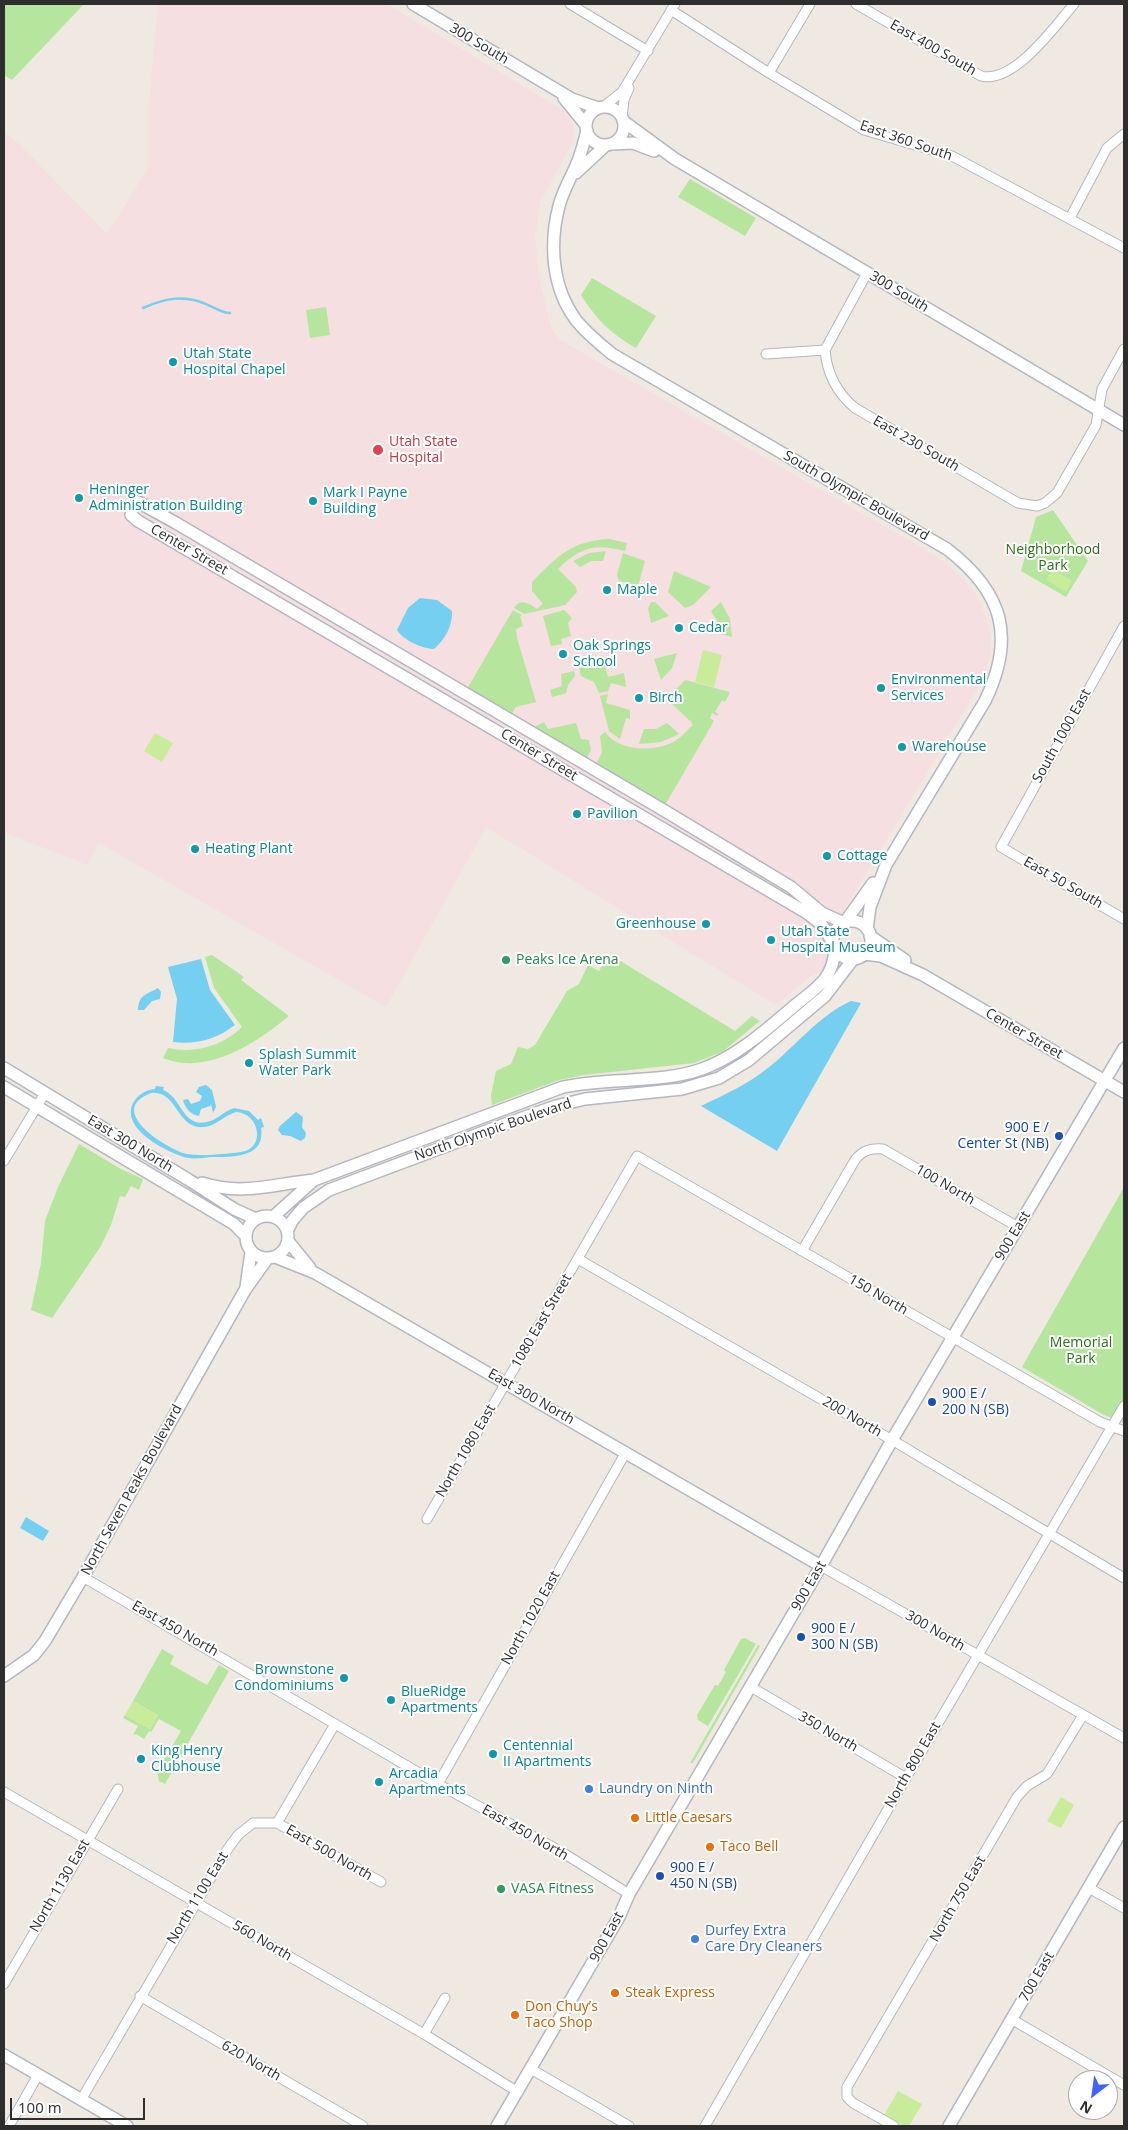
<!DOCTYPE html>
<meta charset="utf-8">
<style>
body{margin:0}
#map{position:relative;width:1128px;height:2130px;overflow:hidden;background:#efe9e1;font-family:"Open Sans",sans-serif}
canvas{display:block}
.frame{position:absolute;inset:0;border:5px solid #2e2e2e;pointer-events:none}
.north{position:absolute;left:1068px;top:2070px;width:50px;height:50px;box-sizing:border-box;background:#fff;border:1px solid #ababab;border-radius:50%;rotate:210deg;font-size:14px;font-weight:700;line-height:20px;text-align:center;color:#2e2e2e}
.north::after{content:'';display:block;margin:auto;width:18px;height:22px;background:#4264fb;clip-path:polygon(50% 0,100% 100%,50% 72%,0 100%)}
.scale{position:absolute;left:10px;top:2098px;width:135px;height:22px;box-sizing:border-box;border:2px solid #2e2e2e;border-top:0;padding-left:6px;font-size:15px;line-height:18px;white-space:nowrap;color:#2e2e2e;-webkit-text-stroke:4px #fff;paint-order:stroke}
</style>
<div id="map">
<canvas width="1128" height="2130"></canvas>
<div class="frame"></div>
<div class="north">N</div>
<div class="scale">100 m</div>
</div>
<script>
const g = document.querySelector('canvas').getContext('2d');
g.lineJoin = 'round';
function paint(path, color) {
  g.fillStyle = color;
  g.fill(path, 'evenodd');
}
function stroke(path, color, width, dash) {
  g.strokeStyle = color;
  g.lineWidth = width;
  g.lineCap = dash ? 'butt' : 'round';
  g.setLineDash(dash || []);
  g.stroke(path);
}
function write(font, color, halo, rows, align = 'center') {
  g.font = font + ' "Open Sans",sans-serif';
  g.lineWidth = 4;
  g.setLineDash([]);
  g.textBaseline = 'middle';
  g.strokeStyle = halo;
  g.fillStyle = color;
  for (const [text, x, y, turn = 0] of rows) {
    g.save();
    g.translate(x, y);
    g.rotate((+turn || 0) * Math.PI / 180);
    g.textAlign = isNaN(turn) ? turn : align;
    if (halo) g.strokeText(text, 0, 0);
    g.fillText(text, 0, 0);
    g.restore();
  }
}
paint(new Path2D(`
 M158,4H387L569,114L574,128L573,141L540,203L535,237L539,278L551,327L560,340L943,560L971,587L979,600L989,626L991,649L988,666L980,685L825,941L829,952L826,967L807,979L776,1005L486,827L386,1007L99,843L87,865L4,832V133L17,142L107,234L149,167V104Z`), '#f5dfe0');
paint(new Path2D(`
 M4,4H84L12,80L4,75Z
 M690,179L756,218L745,236L678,197Z
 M592,278L656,316L636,348C612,335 596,319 581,295Z
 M326,307L330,335L310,338L306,310Z
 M1053,510L1088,561L1066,597L1021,571L1036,517Z
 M609,539L627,543L625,551C595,543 580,547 558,569L576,587L577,592L565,605L524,614L514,608C520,598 529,603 537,609L543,604L532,591V582C558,556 571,541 609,539Z
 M606,551L603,561H591L580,567L573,561L589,553Z
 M623,553L645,561L638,586L619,581L617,575Z
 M674,571L711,587L693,605L685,608L668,592Z
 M651,602H655L669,616L651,623L648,608Z
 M721,602L730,619L732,637L717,633V621L711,611Z
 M513,610L522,615L520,616L523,626L516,629L517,638L536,702L516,707L511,715L467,689Z
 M564,610L572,618L568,623L571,636L561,639L562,644L551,646L543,616Z
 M677,653L672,668L661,680L654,659Z
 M594,662L596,668L605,665L608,677L624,673L626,687L611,683L608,691L599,693L594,682L581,676L579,668Z
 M574,671L575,676L568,685L566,693L552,697L550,690L562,686L561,674Z
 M685,680L730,692L725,702L722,700L715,712L718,714L717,716L712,713L710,718L714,721L665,805L596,764L602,753L600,736L605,732C619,752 656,752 675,741C682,737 687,730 693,725L691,722L692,720L690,721L672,704L670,696Z
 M608,694L606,703L630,710V719L626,718L620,739L609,731L600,696Z
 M544,722L548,729L576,723L581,739L589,740L591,750L587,758L532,728Z
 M667,723L679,734L661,742L639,744L644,729H656Z
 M609,954L735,1031L752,1016L760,1021L722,1052L694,1063L584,1075L559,1080L492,1105L491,1095L496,1071L511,1064L518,1047L528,1049L535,1045L567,991L579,984L588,965L599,971Z
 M212,955L244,977L241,980L289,1016C256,1043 207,1076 163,1058L168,1048C194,1054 223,1046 242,1027L214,988L205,957Z
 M79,1144L121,1169L143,1179L139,1190L131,1186L125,1197L120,1196L111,1225L101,1246L52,1318L31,1310L41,1263L45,1221L58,1187Z
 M1124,1187V1423L1104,1415L1022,1367Z
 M745,1638L756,1644L708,1726L698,1720L697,1715L715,1685L718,1686L726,1672L724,1670L741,1639Z
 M758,1645L760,1646L693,1763H690Z
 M162,1649L174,1656L170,1664L207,1685L219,1665L229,1671L165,1784L159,1781L157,1772L181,1731L159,1719L151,1732L149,1731L144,1739L136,1734L133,1735L138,1726L123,1718L125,1715L150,1729L158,1715L133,1701Z`), '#b6e59e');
paint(new Path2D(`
 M1052,569L1072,581L1066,592L1046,580Z
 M703,650L722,655L714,687L695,682Z
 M155,733L173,743L162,762L144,751Z
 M133,1701L158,1715L150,1729L125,1715Z
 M1061,1797L1074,1805L1061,1828L1047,1821Z
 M898,2091L922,2104L909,2126H904L884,2115Z`), '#c9ec9a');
paint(new Path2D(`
 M420,598L437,600L452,611C453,625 445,640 434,649C423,649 403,640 397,630L408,608Z
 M201,959L210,990L235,1025C217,1039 196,1045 173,1042L177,999L168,967Z
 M158,988L161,992L160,999L152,1001L144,1010H138C139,996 143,996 158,988Z
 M851,1001L861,1003L777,1151L701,1106C724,1095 748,1084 768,1068C796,1046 818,1016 851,1001Z
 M206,1085L212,1090L216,1107L213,1113L211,1104L210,1106L201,1109L199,1116C191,1115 185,1108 183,1100L188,1099L191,1104L200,1101L202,1096L196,1092L199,1087Z
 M156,1086L164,1087L163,1090C182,1097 182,1128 207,1122C217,1120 224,1111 234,1108L249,1111L258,1120L261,1118L264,1127L261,1128C266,1158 232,1157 211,1157C202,1158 190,1160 181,1156C162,1149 121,1128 133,1103C138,1095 145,1090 155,1089ZM151,1093C178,1090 176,1130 204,1127C216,1126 225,1115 236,1112C260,1113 266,1149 241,1152C227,1154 195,1157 183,1153C163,1146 106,1110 151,1093Z
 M296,1112L303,1117L302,1127L306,1133L305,1138L301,1141L290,1136L282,1135L278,1130L280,1126Z
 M26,1517L49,1531L43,1541L20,1528Z`), '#75cff0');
stroke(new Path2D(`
 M143,308C165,298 186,294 208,305C216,308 221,313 230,313`), '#75cff0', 2.5);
const street = new Path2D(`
 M570,4L648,51
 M856,4L981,76C1014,84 1055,26 1074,4
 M671,10L769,73L864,130L952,156L1124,248
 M769,73L810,4
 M603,107L622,92L675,4
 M622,118L624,100L629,88
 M1070,218L1107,148L1124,134
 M825,350C827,375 837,393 855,408L1018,503L1037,506L1045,503L1057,493L1096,425L1102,389L1124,349
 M825,350L867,273
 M766,354L825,350
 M1124,626L1001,847L1124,919
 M4,1161L45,1093
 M802,1251L855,1160C863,1150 871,1148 883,1149L1018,1227
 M578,1259L892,1440L1124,1578
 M427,1519L637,1156L1100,1422L1124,1431
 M821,1566L1124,1738
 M83,1577L438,1784L560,1851L629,1894
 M751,1687L906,1778
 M438,1784L626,1452
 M4,1792L424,2034L518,2092
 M277,1823L335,1724
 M1089,1888L1124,1908
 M4,1984L118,1789
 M140,1996L363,2126
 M1013,2020L1124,2085
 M424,2034L445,1998
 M531,2069L629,2126
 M81,2100L227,1850L238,1835L253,1823H277L381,1882
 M9,2126L38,2075
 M705,2126L906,1778L1124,1406
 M894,2126L853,2103L847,2097V2087L1017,1797L1027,1786L1047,1774L1083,1715`);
const secondary = new Path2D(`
 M413,4L545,83L572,99L598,108
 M564,98L586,125
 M586 126a19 19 0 1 1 38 0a19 19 0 1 1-38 0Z
 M623,121L675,159L1124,425
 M587,131C584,141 582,151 578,161C572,176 563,190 559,206C549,244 552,288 576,320C586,333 599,343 612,354L947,549C1003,592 1016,637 985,701L886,865L870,907L867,929
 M612,144L633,143L654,151
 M576,173L606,145
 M833 940a19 19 0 1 1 38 0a19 19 0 1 1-38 0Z
 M845,922L873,883
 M870,936L905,960
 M833,943L822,925L807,913L138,521L131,515L132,508L138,502L176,523L665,811L791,887L822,913L844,923
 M864,954L881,956L923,975L1124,1092
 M4,1068L189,1180L234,1209L256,1219
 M4,1087L234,1224L246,1236
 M202,1183C243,1196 273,1184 314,1180
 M246 1237a21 21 0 1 1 42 0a21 21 0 1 1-42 0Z
 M273,1217L314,1180L563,1087C608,1077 660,1084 702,1069C736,1057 766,1030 793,1007C816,988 833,980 835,949
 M287,1231L292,1221L303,1208L329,1190L497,1127L556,1106L585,1099L682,1089L719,1078L749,1060L825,996L854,958
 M288,1241L310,1268
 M275,1257L315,1273L821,1566
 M246,1287L251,1252
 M4,1676L34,1655L45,1641L83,1577L245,1290L267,1259
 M4,2055L127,2126
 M497,2126L619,1917L629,1894L821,1566L892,1440L1124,1048
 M949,2126L1124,1827`);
stroke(street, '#b4b7c1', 11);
stroke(secondary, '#b4b7c1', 14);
stroke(street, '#fff', 9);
stroke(secondary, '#fff', 11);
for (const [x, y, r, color] of [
 [173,362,5,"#0f9aa8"],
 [378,450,6,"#e0444e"],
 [79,498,5,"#0f9aa8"],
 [313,501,5,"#0f9aa8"],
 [607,590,5,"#0f9aa8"],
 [679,628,5,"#0f9aa8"],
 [563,654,5,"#0f9aa8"],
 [881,688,5,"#0f9aa8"],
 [639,698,5,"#0f9aa8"],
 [902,747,5,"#0f9aa8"],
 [577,814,5,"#0f9aa8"],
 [195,849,5,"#0f9aa8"],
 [827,856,5,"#0f9aa8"],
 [706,924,5,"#0f9aa8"],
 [771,940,5,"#0f9aa8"],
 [506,960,5,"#2e9e5b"],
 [249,1063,5,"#0f9aa8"],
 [1059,1136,5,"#1a4fb4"],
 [932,1402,5,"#1a4fb4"],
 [801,1637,5,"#1a4fb4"],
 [344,1678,5,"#0f9aa8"],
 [391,1700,5,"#0f9aa8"],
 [493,1754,5,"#0f9aa8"],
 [141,1759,5,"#0f9aa8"],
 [379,1782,5,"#0f9aa8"],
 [589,1789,5,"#3f7fe0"],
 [635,1818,5,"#e8710a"],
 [710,1847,5,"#e8710a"],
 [660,1876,5,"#1a4fb4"],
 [501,1889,5,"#2e9e5b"],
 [695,1939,5,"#3f7fe0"],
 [615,1993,5,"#e8710a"],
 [515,2015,5,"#e8710a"]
]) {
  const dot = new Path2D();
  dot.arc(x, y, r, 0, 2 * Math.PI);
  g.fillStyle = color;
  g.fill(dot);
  stroke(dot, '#fff', 2);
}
write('14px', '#2e2e2e', '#fff', [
 ["300 South",479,44,31],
 ["East 400 South",933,48,30],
 ["East 360 South",906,141,19],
 ["300 South",899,292,31],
 ["East 230 South",916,444,30],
 ["South Olympic Boulevard",856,496,30],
 ["Center Street",189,550,30],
 ["South 1000 East",1062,736,-61],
 ["Center Street",539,755,31],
 ["East 50 South",1063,883,30],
 ["Center Street",1024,1034,30],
 ["North Olympic Boulevard",493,1130,-19],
 ["East 300 North",130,1144,31],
 ["100 North",945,1185,30],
 ["900 East",1013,1236,-59],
 ["150 North",878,1295,30],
 ["1080 East Street",542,1321,-60],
 ["East 300 North",531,1397,30],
 ["200 North",852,1417,30],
 ["North 1080 East",466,1451,-60],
 ["North Seven Peaks Boulevard",132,1490,-61],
 ["900 East",809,1586,-60],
 ["North 1020 East",531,1618,-61],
 ["East 450 North",175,1629,30],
 ["300 North",935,1631,30],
 ["350 North",828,1732,30],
 ["North 800 East",913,1765,-60],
 ["East 450 North",525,1833,30],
 ["East 500 North",329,1853,30],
 ["North 1130 East",60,1886,-60],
 ["North 1100 East",198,1898,-59],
 ["North 750 East",958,1899,-60],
 ["900 East",607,1937,-61],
 ["560 North",262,1941,30],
 ["700 East",1037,1977,-60],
 ["620 North",251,2061,30]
]);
write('14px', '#0d838f', '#fff', [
 ["Utah State",183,354],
 ["Hospital Chapel",183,370],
 ["Heninger",89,490],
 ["Administration Building",89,506],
 ["Mark I Payne",323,493],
 ["Building",323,509],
 ["Maple",617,590],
 ["Cedar",689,628],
 ["Oak Springs",573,646],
 ["School",573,662],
 ["Environmental",891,680],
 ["Services",891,696],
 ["Birch",649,698],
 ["Warehouse",912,747],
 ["Pavilion",587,814],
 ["Heating Plant",205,849],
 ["Cottage",837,856],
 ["Greenhouse",696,924,"right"],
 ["Utah State",781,932],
 ["Hospital Museum",781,948],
 ["Splash Summit",259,1055],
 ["Water Park",259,1071],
 ["Brownstone",334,1670,"right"],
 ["Condominiums",334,1686,"right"],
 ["BlueRidge",401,1692],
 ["Apartments",401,1708],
 ["Centennial",503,1746],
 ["II Apartments",503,1762],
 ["King Henry",151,1751],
 ["Clubhouse",151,1767],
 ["Arcadia",389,1774],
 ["Apartments",389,1790]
], 'left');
write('14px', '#be3a42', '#fff', [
 ["Utah State",389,442],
 ["Hospital",389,458]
], 'left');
write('14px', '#2c6e1b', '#fff', [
 ["Neighborhood",1053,550],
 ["Park",1053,566],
 ["Memorial",1081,1343],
 ["Park",1081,1359]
]);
write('14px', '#27864d', '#fff', [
 ["Peaks Ice Arena",516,960],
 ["VASA Fitness",511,1889]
], 'left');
write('14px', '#164399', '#fff', [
 ["900 E /",1049,1128,"right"],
 ["Center St (NB)",1049,1144,"right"],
 ["900 E /",942,1394],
 ["200 N (SB)",942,1410],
 ["900 E /",811,1629],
 ["300 N (SB)",811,1645],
 ["900 E /",670,1868],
 ["450 N (SB)",670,1884]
], 'left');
write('14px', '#366cbe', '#fff', [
 ["Laundry on Ninth",599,1789],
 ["Durfey Extra",705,1931],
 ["Care Dry Cleaners",705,1947]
], 'left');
write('14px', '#c56008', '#fff', [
 ["Little Caesars",645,1818],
 ["Taco Bell",720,1847],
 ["Steak Express",625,1993],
 ["Don Chuy’s",525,2007],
 ["Taco Shop",525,2023]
], 'left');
</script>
